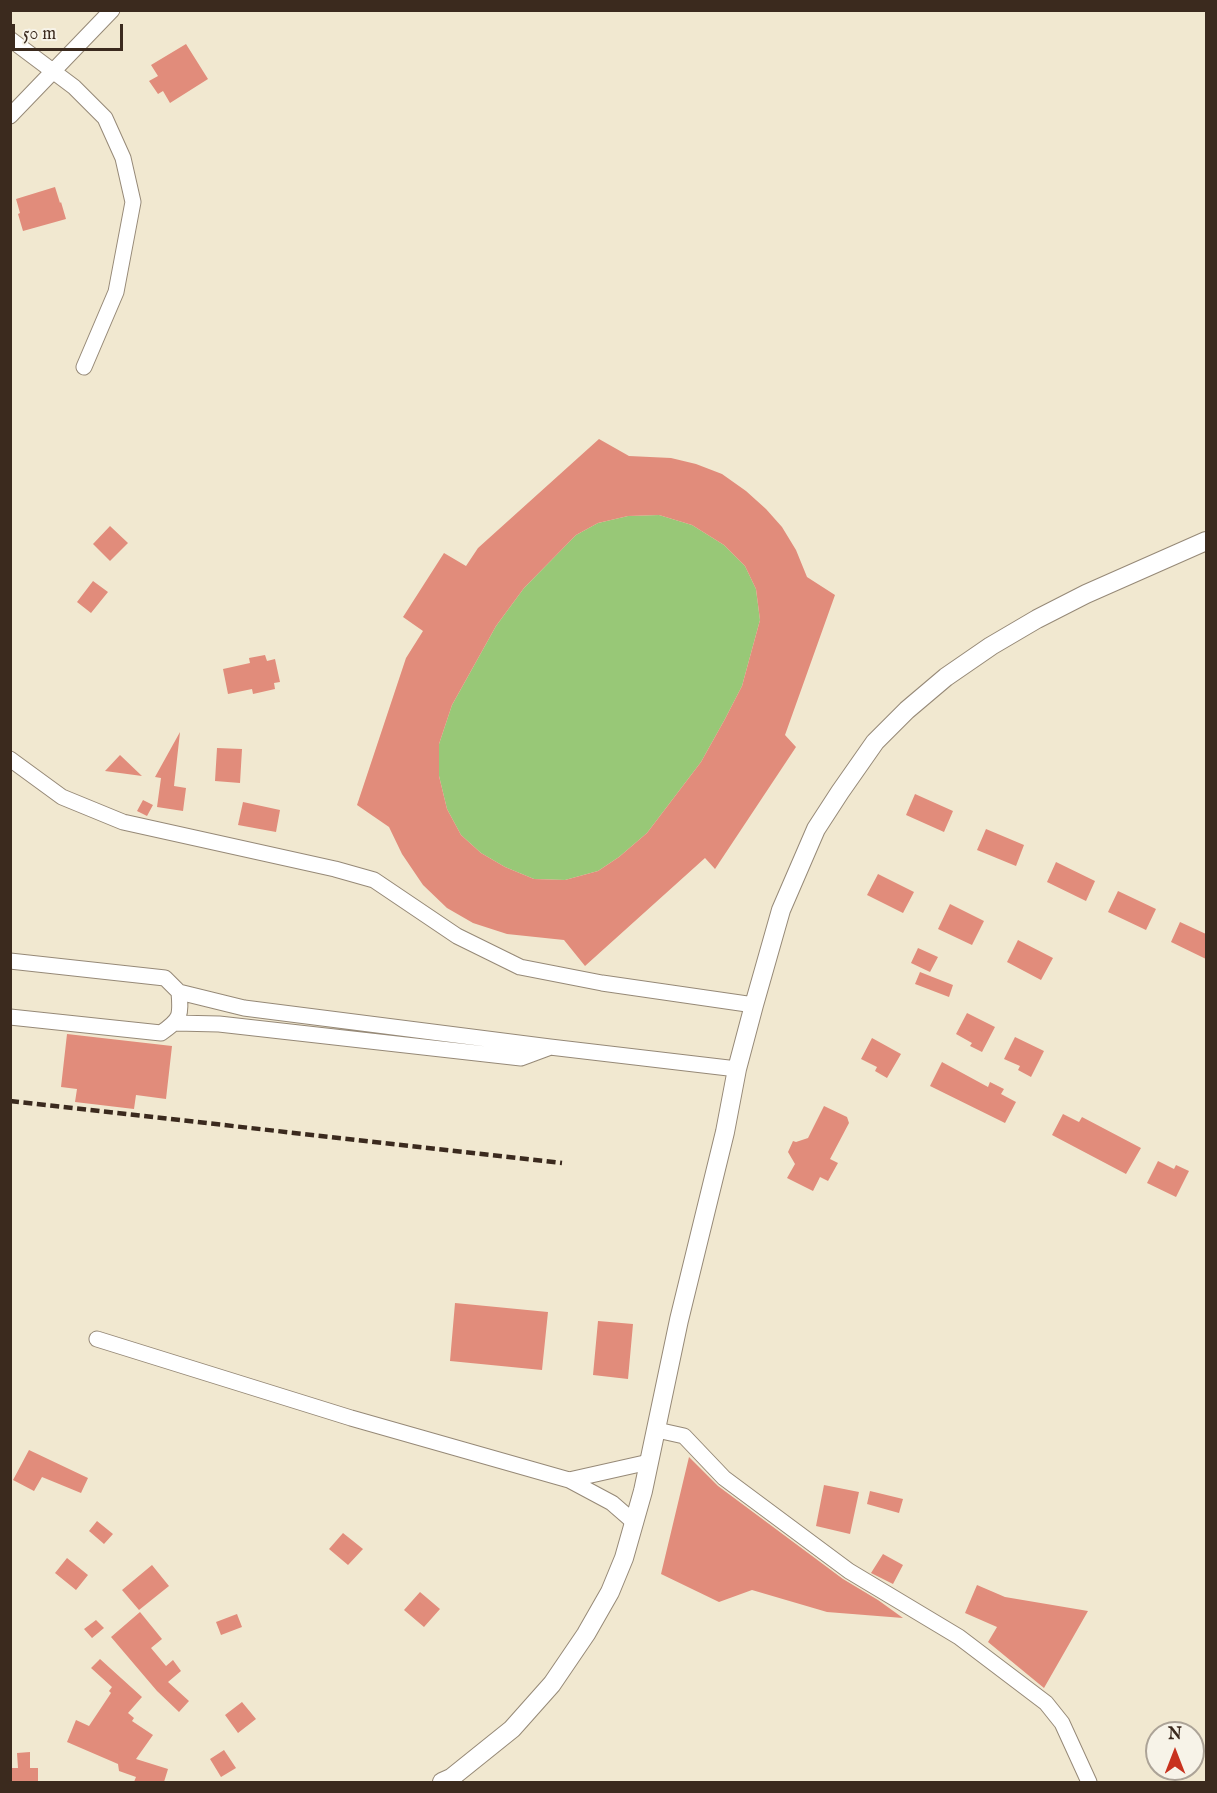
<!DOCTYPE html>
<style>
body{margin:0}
#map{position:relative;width:1217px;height:1793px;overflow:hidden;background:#f1e8d0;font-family:"IM FELL English",serif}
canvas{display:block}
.frame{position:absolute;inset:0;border:12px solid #3b2a1e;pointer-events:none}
.north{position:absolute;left:1145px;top:1721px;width:60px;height:60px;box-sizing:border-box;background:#f7f3e8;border:2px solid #aca397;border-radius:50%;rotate:0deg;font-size:16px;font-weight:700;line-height:24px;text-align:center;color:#3b2a1e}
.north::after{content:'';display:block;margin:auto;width:21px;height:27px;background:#c8321e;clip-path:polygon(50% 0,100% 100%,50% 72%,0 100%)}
.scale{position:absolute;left:12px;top:24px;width:111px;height:27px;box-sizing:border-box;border:3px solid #3b2a1e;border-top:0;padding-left:8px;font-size:18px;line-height:21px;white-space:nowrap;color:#3b2a1e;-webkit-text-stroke:4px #f7f3e8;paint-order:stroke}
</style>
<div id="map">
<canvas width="1217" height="1793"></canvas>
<div class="frame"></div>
<div class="north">N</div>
<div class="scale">50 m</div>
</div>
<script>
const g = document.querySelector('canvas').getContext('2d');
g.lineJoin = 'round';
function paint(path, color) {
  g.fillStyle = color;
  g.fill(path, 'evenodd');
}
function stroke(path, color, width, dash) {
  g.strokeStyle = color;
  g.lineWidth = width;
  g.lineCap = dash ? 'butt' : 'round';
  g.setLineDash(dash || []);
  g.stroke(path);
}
paint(new Path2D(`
 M659,515L692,525L724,545L745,566L756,589L760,620L742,686L725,719L701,762L647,833L619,857L598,871L565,880L534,879L505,867L481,853L461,835L447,809L439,776V744L452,705L496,626L524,588L576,535L598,523L628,516Z`), '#98c877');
paint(new Path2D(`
 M186,44L208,79L170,103L163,91L158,94L149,81L158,76L151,65Z
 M55,187L60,203L61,202L66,219L23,231L18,214L20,213L16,199Z
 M599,439L629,456L671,458L696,464L722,474L746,491L766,509L782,527L796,550L807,577L835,595L785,735L796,747L715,869L705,858L585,966L564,940L507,934L473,923L447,908L423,885L402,854L389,827L357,805L406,658L423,631L403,617L444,553L466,566L478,548ZM659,515L692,525L724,545L745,566L756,589L760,620L742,686L725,719L701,762L647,833L619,857L598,871L565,880L534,879L505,867L481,853L461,835L447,809L439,776V744L452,705L496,626L524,588L576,535L598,523L628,516Z
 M110,526L128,543L110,561L93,544Z
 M93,581L108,592L91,613L77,602Z
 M265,655L267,661L275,659L280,682L274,683L275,689L253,694L252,689L228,694L223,669L250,663L249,658Z
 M180,732L174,786L186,788L183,811L157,807L161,778L155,777Z
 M217,748L242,749L240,783L215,781Z
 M120,755L142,776L105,771Z
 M915,794L953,811L944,832L906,815Z
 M143,800L153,805L147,816L137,811Z
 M243,802L280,810L276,832L238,825Z
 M986,829L1024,845L1016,866L977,850Z
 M1056,862L1095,881L1086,901L1047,882Z
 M878,874L914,892L903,913L867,895Z
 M1118,891L1156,909L1146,930L1108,912Z
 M950,904L984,921L972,945L938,929Z
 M1180,922L1206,934V959L1171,942Z
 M1018,940L1053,958L1041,980L1007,962Z
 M918,948L938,957L930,972L911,963Z
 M920,972L953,985L949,997L915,984Z
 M967,1013L995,1027L982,1052L970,1046L972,1043L956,1034Z
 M67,1034L172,1046L166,1099L136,1095L134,1109L75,1102L77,1089L61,1087Z
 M1015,1037L1044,1051L1031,1077L1018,1070L1020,1066L1004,1059Z
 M872,1038L901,1054L887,1078L875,1071L877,1067L861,1059Z
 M942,1062L988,1087L990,1082L1004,1089L1001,1094L1016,1102L1005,1123L930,1086Z
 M824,1106L847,1117L849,1123L830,1159L838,1163L828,1181L820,1177L813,1191L787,1178L795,1164L788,1152L793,1141L796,1142L808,1138Z
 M1063,1114L1079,1122L1082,1117L1141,1148L1126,1174L1052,1135Z
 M1158,1161L1174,1169L1176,1165L1189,1171L1176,1197L1147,1183Z
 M455,1303L548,1312L542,1370L450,1361Z
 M598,1321L633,1324L628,1379L593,1375Z
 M29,1450L88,1478L81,1493L42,1477L34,1491L13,1480Z
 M689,1457L718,1486L843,1579L878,1600L903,1618L827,1612L752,1590L719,1602L661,1574Z
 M824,1485L859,1492L850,1534L816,1526Z
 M870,1491L903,1499L899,1513L867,1504Z
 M97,1521L113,1534L104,1544L89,1531Z
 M343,1533L363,1549L348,1565L329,1549Z
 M883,1554L903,1565L893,1584L871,1573Z
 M67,1558L88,1575L76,1590L55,1573Z
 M152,1565L169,1586L139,1610L122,1590Z
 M977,1585L1005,1597L1088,1611L1044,1688L988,1642L997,1627L965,1613Z
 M420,1592L440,1609L424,1627L404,1610Z
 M140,1612L162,1639L151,1648L166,1666L173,1660L181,1671L168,1682L189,1701L179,1712L157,1691L111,1637Z
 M237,1614L242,1627L221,1635L216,1622Z
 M96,1620L104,1628L92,1638L84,1629Z
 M100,1659L142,1697L128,1713L134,1718L132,1721L153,1735L136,1759L168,1769L164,1782H134L136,1777L119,1771L118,1764L67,1742L76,1720L89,1726L111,1693L109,1691L112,1687L91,1668Z
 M242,1702L256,1719L238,1733L225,1715Z
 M224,1750L236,1768L221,1777L210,1759Z
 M30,1752V1768H38V1782H10V1768H18L17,1753Z`), '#e18c7b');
const minor = new Path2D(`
 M10,39L74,87L105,118L123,158L133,202L116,292L84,367
 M10,116L112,10
 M10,759L62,797L123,822L335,869L374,880L457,936L520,967L602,983L754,1005
 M10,961L165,978L179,992L244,1008L550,1047L737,1069
 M10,1017L161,1033C181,1019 181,1016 179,992
 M176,1023L219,1024L521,1058L548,1048
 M97,1339L351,1418L569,1480L612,1503L635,1523
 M657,1430L684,1436L724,1478L849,1571L959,1637L1046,1703L1062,1723L1089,1782
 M569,1480L649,1462`);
const major = new Path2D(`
 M442,1782L451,1778L512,1729L552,1684L586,1634L610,1592L624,1558L643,1491L679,1320L725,1132L737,1069L754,1005L781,910L816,829L840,792L875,742L907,710L946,677L991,646L1037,619L1086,594L1206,541`);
stroke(minor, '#968977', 17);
stroke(major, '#968977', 20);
stroke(minor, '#fff', 15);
stroke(major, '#fff', 18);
stroke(new Path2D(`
 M10,1101L562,1163`), '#3b2a1e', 4.5, [9, 4.5]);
</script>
